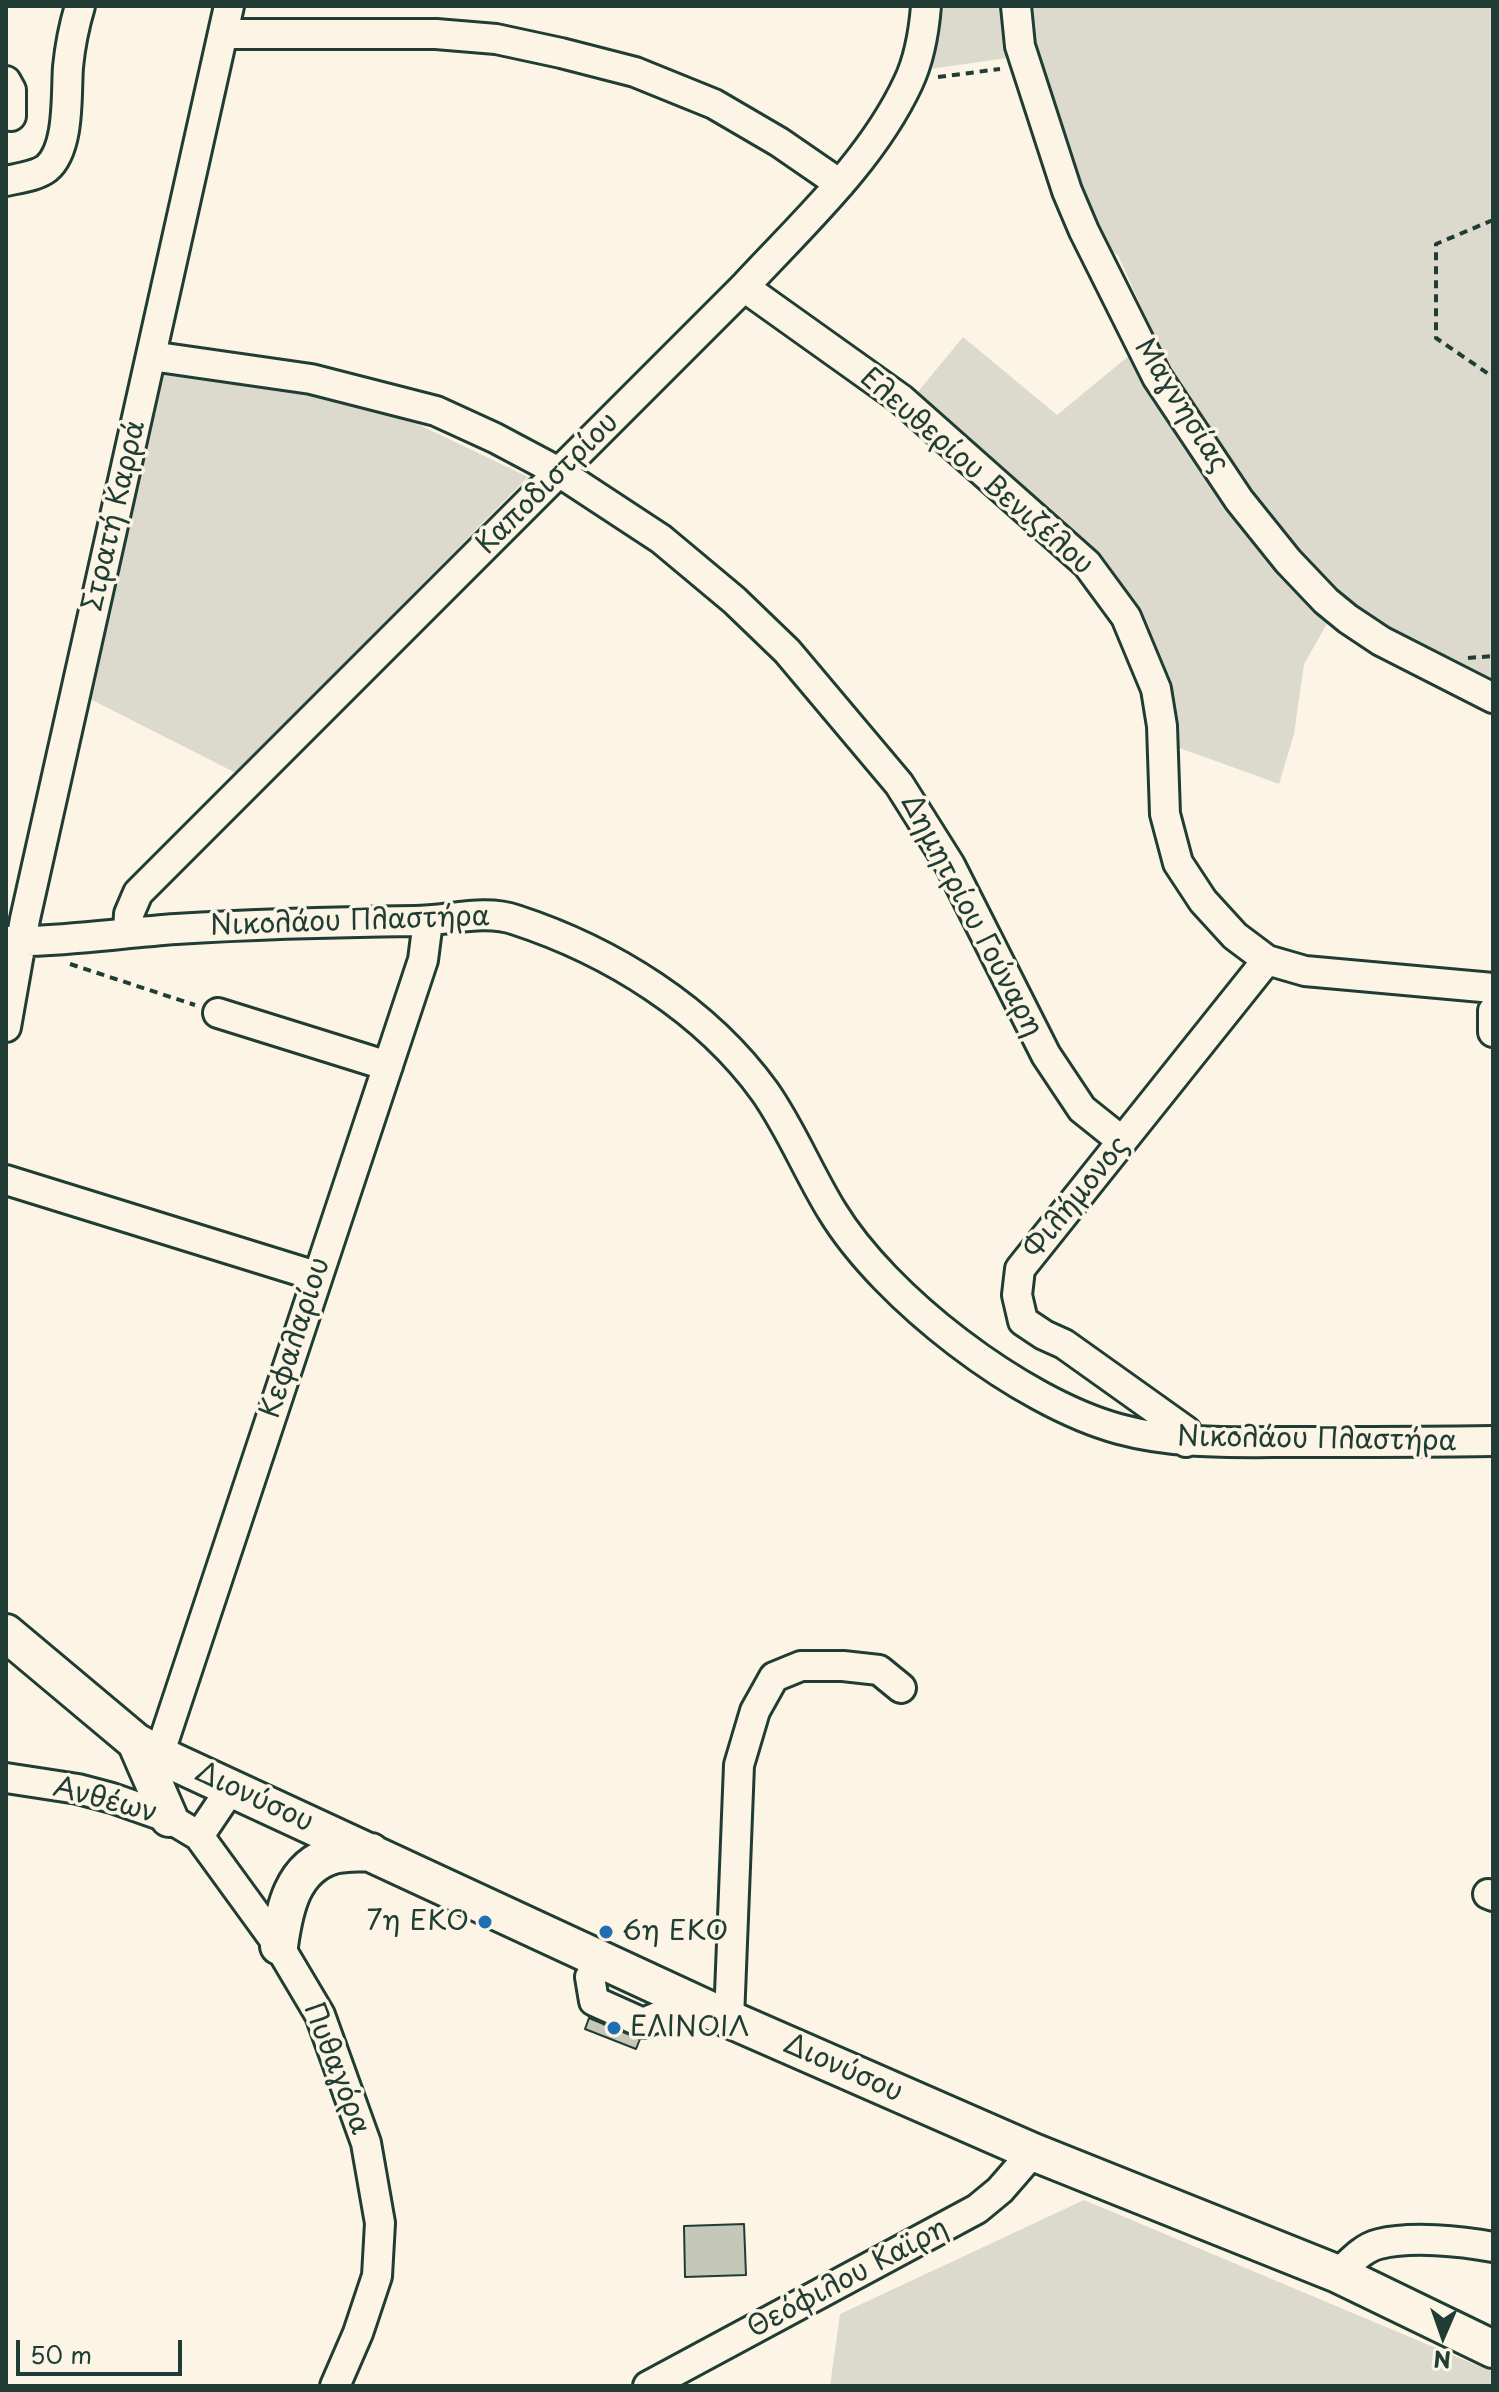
<!DOCTYPE html>
<meta charset="utf-8">
<style>
body{margin:0}
#map{position:relative;width:1499px;height:2392px;overflow:hidden;background:#fcf5e5;font-family:"Playpen Sans",sans-serif}
canvas{display:block}
.frame{position:absolute;inset:0;border:8px solid #1f3d34;pointer-events:none}
.north{position:absolute;left:1403px;top:2296px;width:80px;height:80px;-webkit-text-stroke:6px #fcf5e5;paint-order:stroke;rotate:182deg;font-size:22px;font-weight:700;line-height:32px;text-align:center;color:#1f3d34}
.north::after{content:'';display:block;margin:auto;width:28px;height:36px;background:#1f3d34;clip-path:polygon(50% 0,100% 100%,50% 72%,0 100%)}
.scale{position:absolute;left:16px;top:2340px;width:166px;height:36px;box-sizing:border-box;border:4px solid #1f3d34;border-top:0;padding-left:10px;font-size:24px;line-height:28px;white-space:nowrap;color:#1f3d34;-webkit-text-stroke:6px #fcf5e5;paint-order:stroke}
</style>
<div id="map">
<canvas width="1499" height="2392"></canvas>
<div class="frame"></div>
<div class="north">N</div>
<div class="scale">50 m</div>
</div>
<script>
const g = document.querySelector('canvas').getContext('2d');
g.lineJoin = 'round';
function paint(path, color) {
  g.fillStyle = color;
  g.fill(path, 'evenodd');
}
function stroke(path, color, width, dash) {
  g.strokeStyle = color;
  g.lineWidth = width;
  g.lineCap = dash ? 'butt' : 'round';
  g.setLineDash(dash || []);
  g.stroke(path);
}
function write(font, color, halo, rows, align = 'center') {
  g.font = font + ' "Playpen Sans",sans-serif';
  g.lineWidth = 7;
  g.setLineDash([]);
  g.textBaseline = 'middle';
  g.strokeStyle = halo;
  g.fillStyle = color;
  for (const [text, x, y, turn = 0] of rows) {
    g.save();
    g.translate(x, y);
    g.rotate((+turn || 0) * Math.PI / 180);
    g.textAlign = isNaN(turn) ? turn : align;
    if (halo) g.strokeText(text, 0, 0);
    g.fillText(text, 0, 0);
    g.restore();
  }
}
paint(new Path2D(`
 M944,6H1493V682L1427,654L1340,601L1304,664L1294,734L1279,784L1177,747L1105,570L1060,520L916,394L963,337L1057,415L1154,335L1118,255L1095,242L1035,54L930,69Z
 M156,374L304,392L403,417L528,477L236,773L86,697Z
 M1084,2200L1493,2372V2386H830L840,2314Z`), '#dcdacc');
const building = new Path2D(`
 M589,2018L640,2039L636,2049L585,2029Z
 M744,2224L746,2275L685,2277L684,2226Z`);
paint(building, '#c5c7b9');
stroke(building, '#1f3d34', 2);
const minor = new Path2D(`
 M1016,6L1020,46L1067,191L1084,231L1157,377L1239,500L1288,561L1326,601L1348,619L1381,641L1493,698
 M223,34H436L496,39L561,53L635,72L714,104L779,142L840,184
 M6,81L11,90V116
 M6,181C19,178 37,176 47,168C70,148 66,94 68,67C70,46 74,26 80,6
 M744,287L901,399L1087,564L1126,617L1156,689L1162,726L1165,814L1178,863L1203,901L1235,936L1267,960L1305,971L1493,988
 M151,356L311,379L436,411L495,438L559,472L661,539L734,600L787,651L899,784L950,865L1046,1055L1082,1109L1122,1141
 M128,932L129,914L138,893L744,287C802,224 871,162 908,83C919,60 924,31 926,6
 M6,941C62,942 120,933 176,929C256,924 335,922 415,921C448,921 484,909 516,920C611,951 706,1010 765,1092C791,1129 808,1172 832,1211C885,1298 1020,1402 1119,1429C1178,1445 1237,1442 1297,1442C1362,1442 1428,1442 1493,1441
 M1493,1011V1032
 M218,1013L388,1066
 M6,1027L25,919L229,6
 M6,1180L316,1276
 M1186,1442V1431L1064,1344L1044,1335L1023,1321L1017,1295L1020,1269L1267,960
 M159,1755L423,960L428,921
 M6,1778L78,1789L112,1798L169,1818L199,1836L279,1946L320,2015L366,2143L380,2223L377,2276L358,2333L335,2386
 M199,1836L232,1787
 M1488,1894L1493,1896
 M590,1977L594,2001L643,2023L667,2013
 M729,2019L739,1765L755,1711L774,1677L801,1666H843L879,1670L901,1688
 M1338,2274C1350,2263 1362,2248 1379,2244C1411,2236 1461,2241 1493,2247
 M648,2386L977,2209L1000,2190L1033,2152`);
const major = new Path2D(`
 M6,1633L136,1742L159,1755L729,2019L1033,2152L1338,2274L1493,2349
 M136,1742L169,1818
 M279,1946C284,1910 292,1867 333,1855C345,1852 359,1853 371,1852`);
stroke(minor, '#1f3d34', 34);
stroke(major, '#1f3d34', 42);
stroke(new Path2D(`
 M938,77L1000,69
 M1493,220L1436,244V338L1493,377
 M1468,658L1493,656
 M70,964L195,1005`), '#1f3d34', 4, [8, 6]);
stroke(minor, '#fcf5e5', 28);
stroke(major, '#fcf5e5', 36);
for (const [x, y, r, color] of [
 [485,1922,8,"#1f6fb2"],
 [606,1932,8,"#1f6fb2"],
 [614,2028,8,"#1f6fb2"]
]) {
  const dot = new Path2D();
  dot.arc(x, y, r, 0, 2 * Math.PI);
  g.fillStyle = color;
  g.fill(dot);
  stroke(dot, '#fcf5e5', 3);
}
write('28px', '#1f3d34', '#fcf5e5', [
 ["Μαγνησίας",1181,406,58],
 ["Ελευθερίου Βενιζέλου",976,472,41],
 ["Καποδιστρίου",548,484,-45],
 ["Στρατή Καρρά",115,516,-77],
 ["Δημητρίου Γούναρη",971,916,62],
 ["Νικολάου Πλαστήρα",350,922,-2],
 ["Φιλήμονος",1077,1198,-51],
 ["Κεφαλαρίου",296,1338,-72],
 ["Νικολάου Πλαστήρα",1317,1440,1],
 ["Διονύσου",254,1798,25],
 ["Ανθέων",105,1801,15],
 ["Πυθαγόρα",336,2069,69],
 ["Διονύσου",843,2069,24],
 ["Θεόφιλου Καϊρη",848,2279,-28]
]);
write('28px', '#1f3d34', '#fcf5e5', [
 ["7η ΕΚΟ",469,1922,"right"],
 ["6η ΕΚΟ",622,1932],
 ["ΕΛΙΝΟΙΛ",630,2028]
], 'left');
</script>
